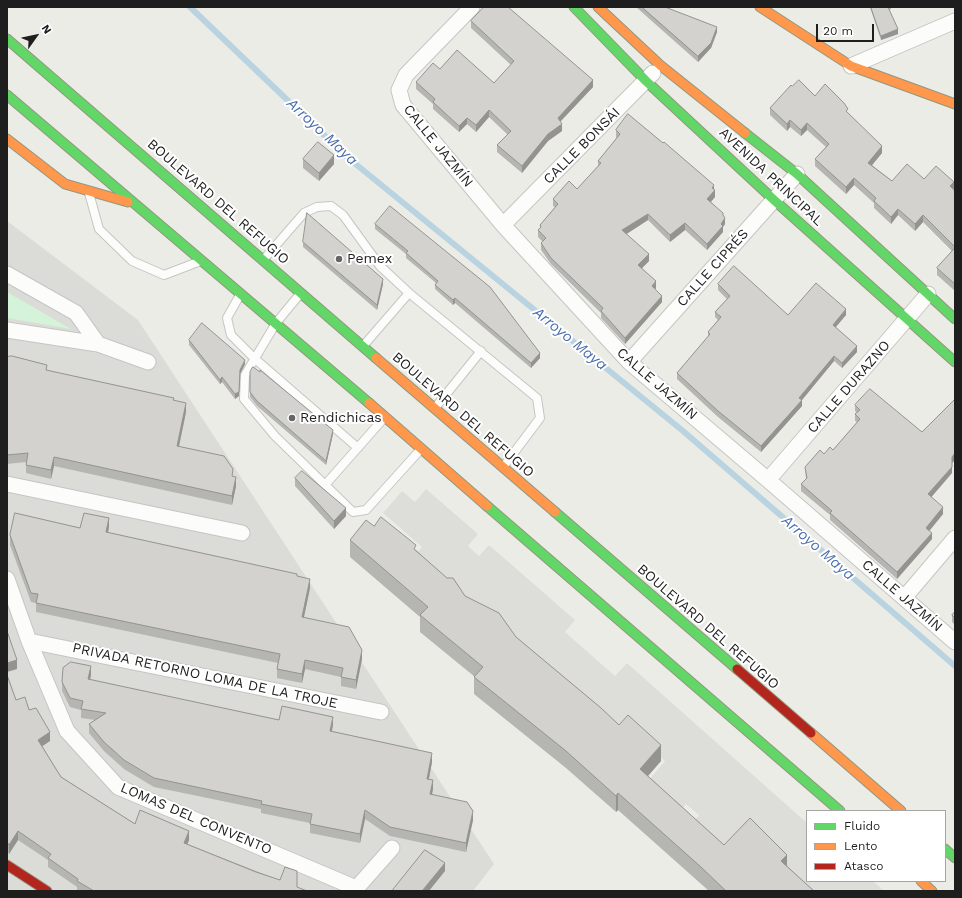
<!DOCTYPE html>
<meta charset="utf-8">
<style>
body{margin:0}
#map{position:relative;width:962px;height:898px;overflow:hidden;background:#ecece7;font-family:"Work Sans",sans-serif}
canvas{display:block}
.frame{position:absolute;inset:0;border:8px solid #1e1e1e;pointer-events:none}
.legend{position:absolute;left:806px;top:810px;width:140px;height:72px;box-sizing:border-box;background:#fff;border:1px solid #a5a5a5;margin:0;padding:5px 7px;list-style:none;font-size:12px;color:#1e1e1e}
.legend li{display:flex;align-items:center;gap:8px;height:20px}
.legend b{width:20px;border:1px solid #a5a5a5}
.north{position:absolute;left:16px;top:16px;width:40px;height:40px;-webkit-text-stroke:3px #fff;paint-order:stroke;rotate:57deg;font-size:11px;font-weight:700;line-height:16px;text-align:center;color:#1e1e1e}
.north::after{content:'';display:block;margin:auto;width:14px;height:18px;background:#1e1e1e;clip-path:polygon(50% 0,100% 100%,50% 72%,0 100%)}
.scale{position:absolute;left:816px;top:24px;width:58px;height:18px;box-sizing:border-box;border:2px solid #1e1e1e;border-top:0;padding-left:5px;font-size:12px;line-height:14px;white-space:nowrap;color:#1e1e1e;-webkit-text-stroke:3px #fff;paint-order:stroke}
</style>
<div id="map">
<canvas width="962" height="898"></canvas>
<div class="frame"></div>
<ul class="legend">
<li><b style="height:5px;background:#63d668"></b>Fluido</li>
<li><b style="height:5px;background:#ff974d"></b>Lento</li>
<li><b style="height:5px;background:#b3261e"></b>Atasco</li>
</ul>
<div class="north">N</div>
<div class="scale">20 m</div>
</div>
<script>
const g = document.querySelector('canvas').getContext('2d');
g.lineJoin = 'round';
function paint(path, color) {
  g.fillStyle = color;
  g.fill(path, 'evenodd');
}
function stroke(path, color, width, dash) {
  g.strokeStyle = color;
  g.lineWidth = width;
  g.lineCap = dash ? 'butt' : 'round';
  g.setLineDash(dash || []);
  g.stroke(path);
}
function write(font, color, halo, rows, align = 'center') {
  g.font = font + ' "Work Sans",sans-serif';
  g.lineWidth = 4;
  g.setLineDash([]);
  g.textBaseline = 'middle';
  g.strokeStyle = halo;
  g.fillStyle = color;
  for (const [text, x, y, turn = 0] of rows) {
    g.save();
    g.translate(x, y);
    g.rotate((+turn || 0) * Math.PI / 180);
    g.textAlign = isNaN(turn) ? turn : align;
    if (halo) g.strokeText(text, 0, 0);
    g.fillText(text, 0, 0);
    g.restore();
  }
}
paint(new Path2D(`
 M7,221L138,320L494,864L473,891H7Z`), '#dbdbd8');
paint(new Path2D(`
 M7,292L71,329L7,318Z`), '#d4f3d9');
paint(new Path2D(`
 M426,489L478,534L468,546L479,556L489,545L575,620L565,632L615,676L627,663L807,823V881H873L884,891H810L724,862L689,827L699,815L686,804L677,815L644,786L665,761L625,725L618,733L415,555L422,547L383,513L402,491L415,502Z`), '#ddddda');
stroke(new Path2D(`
 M190,7L347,157L683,431L955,666`), '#bad3e0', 6);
const lane = new Path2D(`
 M89,193L99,229L132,261L164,275L198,262
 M264,259L304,213L317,207L331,206L343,215L380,266L409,293L537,398L540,418L504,466
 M300,294L276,323L245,375L244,399L275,436L353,512L366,510L421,449
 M240,295L227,318L231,335L254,358L358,448
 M364,345L409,293
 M435,408L481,351
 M325,485L384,418`);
const street = new Path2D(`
 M472,7L406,75L399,90L403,105L503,225L629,362L768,480L955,642
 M851,66L955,21
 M503,225L653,73
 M7,274L76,313L98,344
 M7,330L98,344L148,362
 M629,362L797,174
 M768,480L928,294
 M7,484L242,533
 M7,579L29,641L67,731L118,787L356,888
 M904,598L955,538
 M29,641L381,712
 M354,891L392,848`);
const fast = new Path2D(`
 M574,7L646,81L774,200L955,362
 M7,39L376,358
 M7,95L369,403
 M745,133L797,174L955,319
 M487,506L840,811
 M555,512L737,669
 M945,849L955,858`);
const slow = new Path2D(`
 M598,7L660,65L745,133
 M760,7L851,66L955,104
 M7,139L65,184L128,202
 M376,358L555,512
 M369,403L487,506
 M811,733L901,811
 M921,881L932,891`);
const jam = new Path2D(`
 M737,669L811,733
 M7,865L47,891`);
stroke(lane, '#c5c5c3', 10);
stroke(street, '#c5c5c3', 17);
stroke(fast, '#91977e', 11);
stroke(slow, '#91977e', 11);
stroke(jam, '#91977e', 11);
stroke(lane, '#fcfcfb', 8);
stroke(street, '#fcfcfb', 15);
stroke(fast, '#63d668', 9);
stroke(slow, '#ff974d', 9);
stroke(jam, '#b3261e', 9);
paint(new Path2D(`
 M636,7H665L717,32L711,48L698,62Z
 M870,7H891V9L889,10L898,34L881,40Z
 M471,21L593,87L560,122L562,131L548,141L522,173L497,152V145L508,135L489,117L476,132L467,124L459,132L433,109V104L416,89V82L440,69L494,83L511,65L471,28Z
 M792,86L815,96L848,113L882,153L872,165L892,181L924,179L954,188L953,189L955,191V291L937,275V268L952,251L923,222L915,231L898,215L891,224L874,208V203L854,185L846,194L815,166V159L826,147L807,130L801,136L790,127L787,131L770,115V108Z
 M616,130L714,189L715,197L711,202L723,216L725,224L723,227V232L707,250L685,230L670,242L648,220L626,234L649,261L642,268L656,288L655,289L662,302L625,344L601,318V313L551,264L541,250V243L543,242L538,237V230L540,228V225L555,207L553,206V199L577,189L598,166V161L617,138L616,137Z
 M303,159L334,164L319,181L303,168Z
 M375,224L540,358L531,368L455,303L453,305L435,289V285L436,283L406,258V254L375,229Z
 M303,242L383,284L377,310L303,247Z
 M718,284L788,315H846L836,327L857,352L842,368L834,361L802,400V406L761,452L718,417L677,379V373L708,337V332L718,320L715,317V312L727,299L718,290Z
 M189,340L245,364L240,374L239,396L235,399L222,382L220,384L189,345Z
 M7,357L47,371L174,401L186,412L179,447L233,476L236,486L232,505L54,466L51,479L26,473V462L7,464Z
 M250,372L333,434L326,465L257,406L250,397Z
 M955,401V460L952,463V473L931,497L943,514L929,531L932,539L897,579L830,520V515L801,491V484L806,479L805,467L824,454L833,450L857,422L855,421V414L857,413L855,411V405L922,432Z
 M295,478L346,516L334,529L295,486Z
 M374,526L416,550L465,596L516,637L619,725L661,761L648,776L724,845L787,866L814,891H709L618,810L616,812L566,768L474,694V677H475L420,632V617L350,557V540Z
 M109,527L108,533L297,576L310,588L304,617L362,659L356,689L341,686V677L305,669L302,683L277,678V669L278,663L36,612V603L31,602L10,545V535L80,528Z
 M955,612V625L952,622V615Z
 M7,675L16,700L29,710L50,741L42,746L61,777L135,824L189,840L187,844L307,891H79L77,890V887L48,867V860L18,840L9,854L7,851Z
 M91,675L90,680L279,720L333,725L332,731L432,762L429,779L433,789L432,795L473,820L466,852L390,836L365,819L360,843L310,833V823L261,813V809L154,787L124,769L104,751L89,733V724L95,720L81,718V710L70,707L62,691V682Z`), '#b5b5b1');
paint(new Path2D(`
 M717,27V32L711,48L698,62V56Z
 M898,29V34L881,40V36Z
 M593,80V87L558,124V118Z
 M489,110V117L476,132V125Z
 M467,118V124L459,132V126Z
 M790,120V127L787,131V124Z
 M807,123V130L801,136V130Z
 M562,124V131L548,141L522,173V166L548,134Z
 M882,146V153L868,170V163Z
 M334,155V164L319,181V173Z
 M854,178V185L846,194V187Z
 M954,182V188L950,193V186Z
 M714,185V191L715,190V197L707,206V199L712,188Z
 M898,209V215L891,224V217Z
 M723,213V220L725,218V224L723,227V232L707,250V244L721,224Z
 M648,214V220L622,237V230Z
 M923,215V222L915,231V224Z
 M685,223V230L670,242V235Z
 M649,254V261L638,272V265Z
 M383,279V284L377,310V305Z
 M656,281V288L652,293V286Z
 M662,296V302L625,344V338Z
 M455,298V303L453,305V300Z
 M846,309V315L833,330V325Z
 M857,346V352L842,368V363Z
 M540,353V358L531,368V363Z
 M834,356V361L802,400V406L761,452V446L799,398Z
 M245,360V364L240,374L239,396L235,399V394L240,370Z
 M222,377V382L220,384V380Z
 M186,403V412L177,455V446Z
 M333,430V434L326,465V461Z
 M955,453V460L952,463V457Z
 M54,457V466L51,479V470Z
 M952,467V473L928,501V494Z
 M236,477V486L232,505V496Z
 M943,507V514L926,535V528Z
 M346,508V516L334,529V521Z
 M109,518V527L106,542V532Z
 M932,533V539L897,579V572Z
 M310,579V588L302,626V617Z
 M362,650V659L356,689V680Z
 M17,660V669L7,672V663Z
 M305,660V669L302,683V674Z
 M91,666V675L88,688V679Z
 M333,717V725L330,739V731Z
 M50,732V741L38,749V740Z
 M661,745V761L640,785V769Z
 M432,753V762L427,788V779Z
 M433,780V789L430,803V794Z
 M618,793V810L616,812V796Z
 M365,810V819L360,843V834Z
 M473,811V820L466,852V843Z
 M18,831V840L9,854V845Z
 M189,831V840L184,852V843Z
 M787,855V871L781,861Z
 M445,863V871L429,891H422Z`), '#949390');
const building = new Path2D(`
 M484,7H508L593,80L558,118L562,124L548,134L522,166L497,145L511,131L489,110L476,125L467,118L459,126L433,102L435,99L416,82L433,63L440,69L457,50L494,83L514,61L471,21Z
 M642,7H665L717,27L711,43L698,56Z
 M871,7H888L898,29L881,36Z
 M799,80L815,96L825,84L844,103L848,109L846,111L882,146L868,163L892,181L907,164L924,179L936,166L954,182L950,186L955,191V247L923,215L915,224L898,209L891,217L874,201L876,198L854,178L846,187L815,159L829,144L807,123L801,130L790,120L787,124L770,108L791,85L792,86Z
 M628,114L663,143L664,142L714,185L712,188L715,190L707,199L723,213V215L725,218L721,224L723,226L707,244L685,223L670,235L648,214L622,230L649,254L638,265L656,281L652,286L662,296L625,338L601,311L603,308L551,258L541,243L546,238L538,230L541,227L540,225L558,204L553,199L569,181L577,189L601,163L598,161L620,134L616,130Z
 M318,142L334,155L319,173L303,159Z
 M390,206L490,287L540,353L531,363L455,298L453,300L435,285L438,281L406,253L408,251L375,224Z
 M307,213L383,279L377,305L303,242Z
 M955,248V284L937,268Z
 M734,266L788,315L816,283L846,309L833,325L857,346L842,363L834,356L799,398L802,400L761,446L718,411L677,373L710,334L708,332L721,317L715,312L730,296L718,284Z
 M202,323L245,360L240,370L239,392L235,394L222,377L220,380L189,340Z
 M12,356L47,365L46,370L174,398L173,400L186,403L177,446L224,456L233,469L232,476L236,477L232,496L54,457L51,470L26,465L28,453L7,455V357Z
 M253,367L260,372V370L333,430L326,461L257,401L250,392V372Z
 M870,389L922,432L954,400L955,401V453L952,457V467L928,494L943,507L926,528L932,533L897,572L830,513L832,511L801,484L807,478L805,467L820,450L824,454L830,447L833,450L860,419L855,414L860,410L855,405Z
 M302,471L346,508L334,521L295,478Z
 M15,513L80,528L84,513L109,518L106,532L297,574V576L310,579L302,617L349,627L362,650L356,680L341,677L343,668L305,660L302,674L277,669L280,654L36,603L38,594L31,593L10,535Z
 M381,517L416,545L414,549L447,578H453L465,596L499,613L516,637L601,708L619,725L628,715L661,745L640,769L724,845L750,818L787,855L781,861L814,891H726L702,868L618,793L616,796L566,751L474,677L483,667L420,615L428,607L350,540L366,520L374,526Z
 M955,612V618L952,615Z
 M7,631L17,660L7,663Z
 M71,662L91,666L88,679L279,720L282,706L333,717L330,731L432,753L427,779L433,780L430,794L467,802L473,811L466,843L390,827L365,810L360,834L310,824L312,814L261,804L262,801L154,778L124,760L104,742L89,724L106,713L81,709L83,701L70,698L62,682L63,668Z
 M7,675L16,700L25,697L29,710L36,708L50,732L38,740L61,777L135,824L140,810L189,831L184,843L256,872L280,880L285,867L297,871V887L307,891H94L77,881L78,879L48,858L51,854L18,831L9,845L7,842Z
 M425,850L445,863L422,891H392Z`);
paint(building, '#d3d2ce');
stroke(building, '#949390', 1);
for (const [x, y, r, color] of [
 [339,259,4,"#666664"],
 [292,418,4,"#666664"]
]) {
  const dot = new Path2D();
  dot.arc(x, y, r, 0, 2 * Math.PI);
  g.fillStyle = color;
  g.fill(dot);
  stroke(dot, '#fff', 1.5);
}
write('14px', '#1e1e1e', '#fff', [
 ["CALLE JAZMÍN",438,146,51],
 ["CALLE BONSÁI",582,146,-45],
 ["AVENIDA PRINCIPAL",771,177,43],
 ["BOULEVARD DEL REFUGIO",218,202,41],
 ["CALLE CIPRÉS",713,268,-48],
 ["CALLE JAZMÍN",657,384,41],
 ["CALLE DURAZNO",849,387,-49],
 ["BOULEVARD DEL REFUGIO",463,415,41],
 ["CALLE JAZMÍN",902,596,41],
 ["BOULEVARD DEL REFUGIO",708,627,41],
 ["PRIVADA RETORNO LOMA DE LA TROJE",205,676,12],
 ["LOMAS DEL CONVENTO",196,819,23]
]);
write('14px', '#1e1e1e', '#fff', [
 ["Pemex",347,259],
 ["Rendichicas",300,418]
], 'left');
write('italic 15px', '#4a6eae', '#fff', [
 ["Arroyo Maya",322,132,43],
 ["Arroyo Maya",570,339,39],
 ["Arroyo Maya",818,548,41]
]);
</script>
